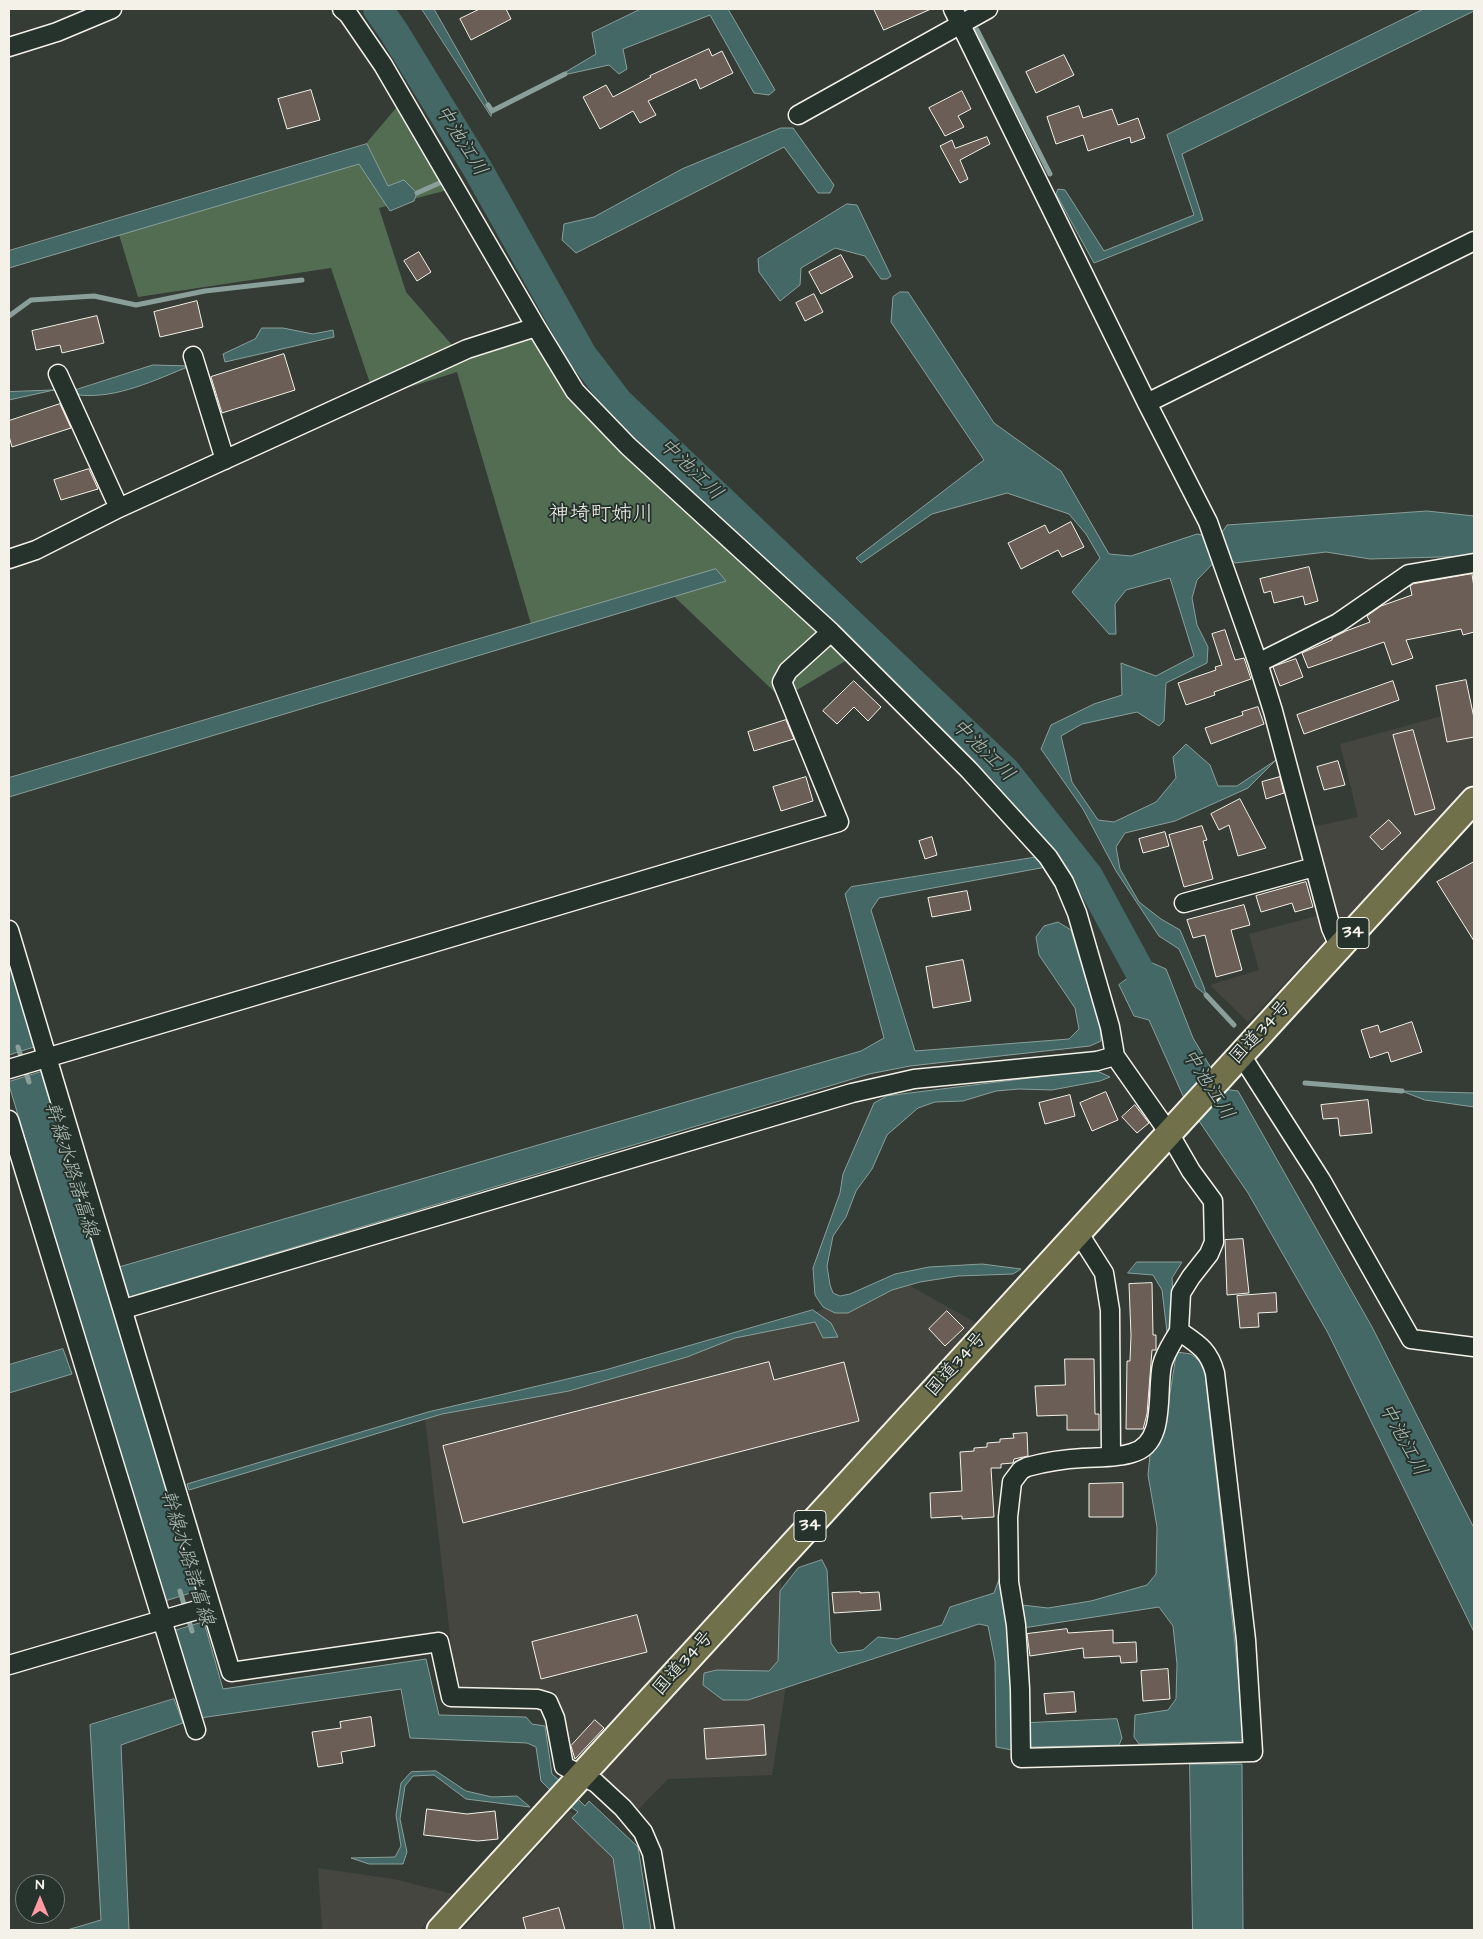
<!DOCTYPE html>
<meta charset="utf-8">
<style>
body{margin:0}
#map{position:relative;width:1483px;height:1939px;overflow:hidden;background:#343c35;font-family:"Architects Daughter",sans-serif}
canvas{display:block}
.frame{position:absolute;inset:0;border:10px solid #f4f1e8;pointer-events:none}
.north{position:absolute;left:15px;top:1874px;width:50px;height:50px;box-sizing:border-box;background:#26332d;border:1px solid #787f78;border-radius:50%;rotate:0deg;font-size:14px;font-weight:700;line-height:20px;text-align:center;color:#f4f1e8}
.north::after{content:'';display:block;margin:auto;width:18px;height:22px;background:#ff9aa2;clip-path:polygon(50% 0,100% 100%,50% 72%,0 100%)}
</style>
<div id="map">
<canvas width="1483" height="1939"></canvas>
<div class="frame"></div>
<div class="north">N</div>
</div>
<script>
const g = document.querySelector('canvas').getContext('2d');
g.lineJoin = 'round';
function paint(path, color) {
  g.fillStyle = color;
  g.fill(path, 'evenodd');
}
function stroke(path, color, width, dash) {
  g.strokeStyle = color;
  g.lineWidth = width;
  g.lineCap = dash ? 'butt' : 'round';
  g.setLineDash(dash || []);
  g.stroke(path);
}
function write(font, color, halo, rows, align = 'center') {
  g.font = font + ' "Architects Daughter","Klee One",sans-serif';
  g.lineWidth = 4;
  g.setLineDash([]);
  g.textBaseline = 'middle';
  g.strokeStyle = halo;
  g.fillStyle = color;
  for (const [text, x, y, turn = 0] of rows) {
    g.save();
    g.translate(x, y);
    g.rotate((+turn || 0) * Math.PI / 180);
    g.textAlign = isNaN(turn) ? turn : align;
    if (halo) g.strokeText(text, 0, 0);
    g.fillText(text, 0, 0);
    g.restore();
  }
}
paint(new Path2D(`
 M1474,707V784L1248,1022L1210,985L1259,970L1249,934L1331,912L1308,828L1358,817L1340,744Z
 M898,1279L978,1324L574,1765L555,1691H463L454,1671L425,1417L801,1318Z
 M781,1581L787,1680L772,1775L668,1779L625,1823L586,1787L622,1746Z
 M570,1811L618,1856L630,1927L613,1930H462Z
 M318,1868L394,1879L453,1894L420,1930H322Z`), '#44463f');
paint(new Path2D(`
 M407,95L463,186L379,208L406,292L465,360L549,334L582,391L857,654L782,699L662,585L531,624L457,372L375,398L331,268L138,297L117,228L358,153Z`), '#536d53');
const water = new Path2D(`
 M422,9H434L492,111L491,116Z
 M641,9H728L775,90L769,95L754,93L710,15L623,49L627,69L619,74L609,65L559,76L596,54L592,33Z
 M1424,9H1474V11L1182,154L1203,220L1094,263L1056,194L1058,189L1065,190L1104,251L1194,215L1167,135Z
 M781,128H793L834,185L830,193H818L784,147L576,253L562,240L564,224L594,217L682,169Z
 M367,144L388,186L404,180L417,193L414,201L390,211L359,164L9,268V251Z
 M847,204L857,205L891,276L887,279H881L865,256L835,248L801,268L800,285L780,301L759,272L758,259Z
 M900,292H908L994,423L1061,471L1109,554L1131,556L1197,534L1211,537L1221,534L1227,525L1427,511L1474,516V556L1370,559L1326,552L1235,563L1224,552L1197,580L1192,598L1197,625L1208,647L1207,663L1166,683L1164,721L1159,726L1137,712L1082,724L1061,736L1072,782L1098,820L1114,822L1156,802L1176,778L1173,757L1186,744L1210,765L1218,786H1237L1276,760L1248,788L1175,821L1125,833L1116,847L1120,869L1139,902L1161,919L1180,930L1204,987L1206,995L1196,987L1179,949L1159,936L1116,871L1083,809L1041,749L1051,725L1094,704L1122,695L1121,663L1156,676L1194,656L1170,578L1126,590L1115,604L1116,634H1109L1072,592L1100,558L1086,534L1069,514L1007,493L932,514L861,563L856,558L984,460L891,322L893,297Z
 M262,328H283L313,334L333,330L334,337L225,362L223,354L255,339Z
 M153,365L190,366C155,380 117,399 79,395L76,390Z
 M54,390L9,400V392Z
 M716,569L726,581L9,797V778Z
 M1038,857L1046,867L879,898L871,910L915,1051L1069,1039L1079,1029L1075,1008L1039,955L1036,937L1044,926L1058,922L1071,930L1100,1027L1101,1041L1090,1046L910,1066L869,1074L129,1297L119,1267L861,1051L884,1038L845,894L851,887Z
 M9,961L34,1047L9,1055Z
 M1150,962L1166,969L1193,1038L1211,1068L1184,1098L1149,1020L1134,1016L1119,985Z
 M1095,1070L1110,1077L1100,1081L1052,1090L1019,1089L996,1091L963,1101L935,1102L918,1108L887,1135L872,1169L856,1191L846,1217L833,1236L827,1266L830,1285L833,1293L840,1296L850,1294L895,1274L929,1267L982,1264L1021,1269L1013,1274L958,1276L920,1282L892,1290L848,1313H835L823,1307L815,1295L813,1268L840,1193L843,1174L874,1103L887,1096Z
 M41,1072L197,1591L165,1601L9,1085V1082Z
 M1223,1089L1238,1091L1372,1327L1474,1528V1632L1328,1333L1248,1193L1199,1121Z
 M1402,1091L1474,1093V1107L1425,1100Z
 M1137,1262H1182L1172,1278L1174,1321L1167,1332L1162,1290L1153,1275L1128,1273Z
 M813,1310L831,1323L838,1337L823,1338L815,1322L735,1338L687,1357L569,1391L442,1414L189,1490L187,1484L428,1412L605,1370Z
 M63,1349L72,1374L9,1393V1365Z
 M1177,1352L1191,1354L1204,1365L1235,1644L1244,1741L1139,1744L1134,1737L1135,1715L1168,1710L1176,1699L1177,1664L1173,1626L1159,1607L1023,1628L1022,1605L1048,1608L1091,1601L1147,1585L1156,1574L1157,1527L1148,1475L1150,1455L1160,1443L1164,1430Z
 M822,1560L827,1570L831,1643L838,1653L863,1650L878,1637L897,1639L942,1625L950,1607L994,1593L1000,1577L1011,1658L1012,1750L996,1747L995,1661L988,1626L979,1624L748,1700H723L703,1685L704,1673L717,1670L769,1671L778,1661L780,1591L798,1568Z
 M204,1622L223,1689L426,1659L439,1715L526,1717L532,1724L545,1726L552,1774L560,1781L551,1791L541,1781L536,1747L527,1743L410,1738L401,1689L200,1718L174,1631Z
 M174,1699L183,1723L121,1745L129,1930H67L101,1920L90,1725Z
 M1117,1719L1122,1738L1119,1745L1029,1747V1723Z
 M1190,1764H1242L1243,1930H1193Z
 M436,1771L466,1791L492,1797L517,1796L530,1807L466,1799L434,1775L413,1776L405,1786L400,1819L407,1852L403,1864H369L351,1858L395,1857L401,1846L396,1815L401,1783L411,1772Z
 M579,1800L585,1806L589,1801L638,1847L651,1930H624L613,1858L572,1818L578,1812L571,1807Z`);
paint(water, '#436866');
stroke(water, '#8a9f9a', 1);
stroke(new Path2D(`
 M977,30L1050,174
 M488,105L492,111L565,74
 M417,193L444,181
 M9,316L31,300L94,296L136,305L205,291L302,280
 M1206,995L1234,1025
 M18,1047L29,1082
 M1305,1083L1402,1091
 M180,1591L192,1631`), '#8a9f9a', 5);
stroke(new Path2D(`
 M378,9L394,32L477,168L582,355L618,402L1005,771L1088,876L1158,1005`), '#436866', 30);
const building = new Path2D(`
 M480,9H506L511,19L471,40L460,19Z
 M874,9H931L884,30Z
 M709,49L712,56L722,51L733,73L700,89L696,79L648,101L656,115L640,123L633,111L600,129L583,97L606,85L613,97L651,77L650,76Z
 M1064,55L1074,75L1036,93L1026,72Z
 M311,90L320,120L287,129L278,99Z
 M962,91L971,109L958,116L964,127L945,136L929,108Z
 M1079,106L1083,118L1112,109L1118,125L1138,118L1145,138L1131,143L1130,137L1088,151L1083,135L1056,144L1047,117Z
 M987,137L990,144L960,160L968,179L960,183L940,146L952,140L955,148Z
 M419,252L431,272L417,281L404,261Z
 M841,255L853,277L821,294L809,272Z
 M814,294L823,312L805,321L796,303Z
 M197,301L203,327L160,337L154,312Z
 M97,316L104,343L62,353L60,345L36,350L32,331Z
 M284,354L295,390L222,413L211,377Z
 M60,404L71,428L12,447L9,436V421Z
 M89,469L98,489L61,500L54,480Z
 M1071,522L1084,547L1062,557L1058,550L1021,569L1008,543L1045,525L1049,533Z
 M1309,567L1318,601L1305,605L1303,596L1274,603L1271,591L1264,593L1260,579Z
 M1472,574L1474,587V632L1463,635L1461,629L1406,640L1413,658L1392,665L1384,642L1308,668L1302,653L1332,640V638L1346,631L1370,622L1367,616L1381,606L1412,595L1410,586L1413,584Z
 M1225,630L1235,660L1244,658L1251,679L1214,692L1215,695L1186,705L1178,683L1216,670L1215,667L1222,665L1212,634Z
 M1296,659L1303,677L1280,686L1273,667Z
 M1466,680L1474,718V737L1447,742L1436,686Z
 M854,681L881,707L868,721L854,707L837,724L823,711Z
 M1393,681L1399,700L1304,734L1297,715Z
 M1258,707L1264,724L1211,744L1205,728L1243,715L1242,712Z
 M786,720L794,739L754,751L748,732Z
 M1413,730L1435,809L1415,815L1393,735Z
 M1338,761L1345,785L1324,790L1317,767Z
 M806,777L813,801L781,811L773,787Z
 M1280,777L1284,793L1266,799L1262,782Z
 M1240,799L1266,848L1238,856L1229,825L1219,830L1211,814Z
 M1389,820L1401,833L1382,850L1370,837Z
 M1202,826L1207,840L1203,841L1213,879L1184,887L1169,835Z
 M1165,832L1169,846L1143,853L1139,839Z
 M932,837L937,855L925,859L919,841Z
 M1474,862V941L1437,882Z
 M1306,882L1313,907L1295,912L1292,903L1261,912L1256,896Z
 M967,891L971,910L932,917L928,898Z
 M1244,905L1250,925L1231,930L1242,970L1216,977L1205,935L1193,938L1187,920Z
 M963,960L971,1001L933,1008L926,967Z
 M1412,1022L1422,1052L1391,1062L1388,1052L1370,1058L1361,1030L1378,1025L1380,1032Z
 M1106,1092L1118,1120L1092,1131L1080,1103Z
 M1070,1095L1075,1116L1045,1124L1039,1103Z
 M1368,1100L1372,1133L1340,1136L1338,1118L1323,1119L1321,1105Z
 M1135,1105L1149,1123L1137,1133L1122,1117Z
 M1243,1239L1249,1293L1227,1295L1225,1240Z
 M1152,1283L1153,1335H1156V1350H1152L1147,1414L1143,1429H1126L1127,1361H1130L1131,1335L1129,1284Z
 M1276,1293L1277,1312L1258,1313L1259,1327L1240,1328L1237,1296Z
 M947,1311L964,1328L945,1346L929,1329Z
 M1065,1359H1094L1095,1414H1099V1430H1067V1415L1037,1416L1035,1386L1065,1385Z
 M769,1362L774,1380L844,1362L859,1421L463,1523L443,1446Z
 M1027,1433L1028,1456L1014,1459L1013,1463L1001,1464V1468H991L994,1517L962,1519V1516L931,1518L930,1493L962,1491L960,1452L974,1451V1448L987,1447V1443L1000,1442V1439L1014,1438L1013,1434Z
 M1123,1483V1517H1089V1484Z
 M860,1592V1593L879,1592L881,1610L834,1613L832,1593Z
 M637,1615L647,1652L541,1679L532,1642Z
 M1067,1629L1068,1633L1113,1630V1643L1136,1642L1137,1662L1121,1663L1120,1656L1084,1658L1083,1648L1030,1656L1027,1634Z
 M1168,1669L1170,1699L1143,1701L1141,1671Z
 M1074,1692L1076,1712L1046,1714L1044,1694Z
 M371,1717L375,1746L341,1752L343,1763L318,1767L312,1732L341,1728L340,1722Z
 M595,1720L604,1728L575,1759L571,1746Z
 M764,1725L766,1755L706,1759L704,1729Z
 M427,1809L467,1814L495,1811L498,1839L478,1841L424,1835Z
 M559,1908L565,1930H526L523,1918Z`);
paint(building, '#6a5e56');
stroke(building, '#f4f1e8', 1);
const minor = new Path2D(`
 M342,9L348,14L383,65L536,327L575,391L628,446L831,632L969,770L1048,857L1064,882L1077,913L1110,1027L1115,1056L1169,1133L1191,1171L1213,1201L1214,1242L1209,1254L1191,1277L1181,1293L1179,1331
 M953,9L1147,403L1208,522L1258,663L1273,711L1331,928L1340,948
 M9,47L57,32L112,9
 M798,115L988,9
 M193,356L225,460
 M58,374L119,508
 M1147,403L1474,241
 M9,559L36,550L119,508L467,349L536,327
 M1258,663L1338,623L1409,574L1474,563
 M1184,903L1314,867
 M9,930L211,1606
 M1241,1055L1321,1180L1411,1339L1474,1347
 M9,1069L839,822L782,682L788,671L831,632
 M9,1120L162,1620L211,1606L231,1672L439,1642L451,1697L538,1699L548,1702L555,1718L564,1766L596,1783L623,1808L643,1832L652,1853L665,1930
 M1078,1232L1104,1273L1110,1310L1111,1456
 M124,1309L852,1093L914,1079L1097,1061L1115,1056
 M1179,1331C1198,1344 1209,1350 1215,1373L1246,1640L1253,1752L1021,1758L1020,1689L1016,1625L1009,1582L1008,1517L1012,1482L1021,1470L1027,1467C1045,1462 1064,1459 1083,1458C1099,1457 1117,1458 1132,1453C1167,1444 1156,1392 1162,1365C1165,1353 1173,1342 1179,1331Z
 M9,1665L162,1620L196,1730`);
const highway = new Path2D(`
 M440,1930L1474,800`);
stroke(minor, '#f4f1e8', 21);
stroke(highway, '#f4f1e8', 29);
stroke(minor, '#26332d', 18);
stroke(highway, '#70704a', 25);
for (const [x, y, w] of [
 [1353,933,32],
 [810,1526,32]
]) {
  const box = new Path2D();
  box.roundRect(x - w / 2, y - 15.5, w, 31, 4);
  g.fillStyle = '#26332d';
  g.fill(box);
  stroke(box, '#f4f1e8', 1);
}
write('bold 18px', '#f4f1e8', null, [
 ["34",1353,933],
 ["34",810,1526]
]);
write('19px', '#f4f1e8', '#26332d', [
 ["国道34号",1261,1033,-47],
 ["国道34号",957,1365,-48],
 ["国道34号",684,1664,-48]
]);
write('italic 20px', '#adbab4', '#26332d', [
 ["中池江川",460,141,58],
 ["中池江川",690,470,44],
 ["中池江川",982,751,45],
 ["中池江川",1207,1085,58],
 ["幹線水路諸富線",70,1170,73],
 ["中池江川",1402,1440,62],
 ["幹線水路諸富線",186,1558,73]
]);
write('21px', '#f4f1e8', '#26332d', [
 ["神埼町姉川",601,516]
]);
</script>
